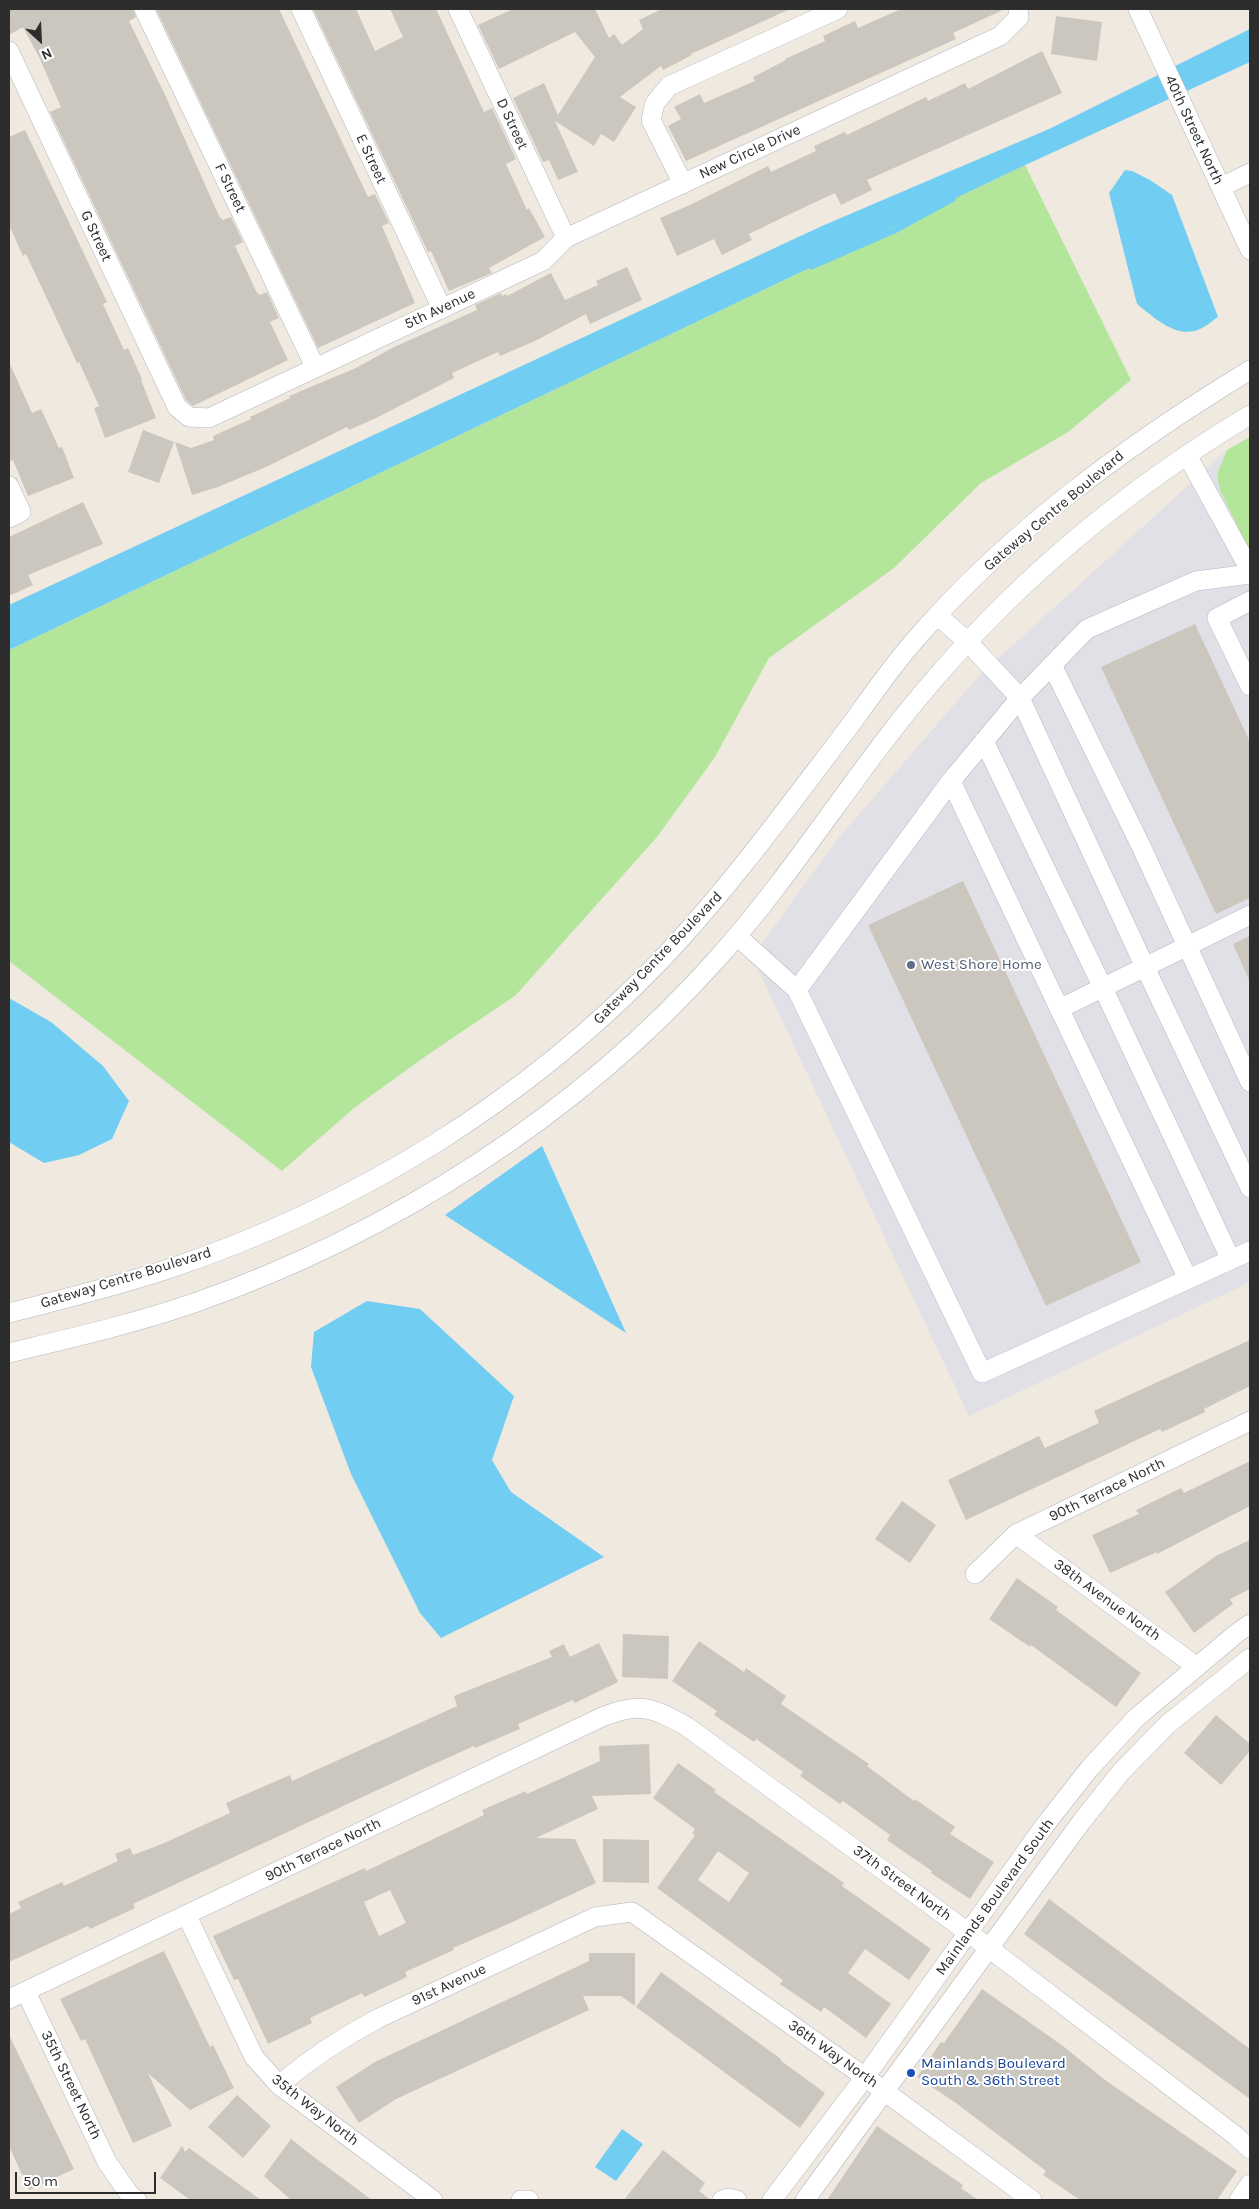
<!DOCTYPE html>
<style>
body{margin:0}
#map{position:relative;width:1259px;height:2209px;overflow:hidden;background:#efe9e0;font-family:Karla,sans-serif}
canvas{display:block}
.frame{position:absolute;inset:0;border:10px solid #2d2d2d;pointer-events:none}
.north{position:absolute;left:15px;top:15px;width:50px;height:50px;-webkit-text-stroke:4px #fff;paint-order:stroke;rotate:155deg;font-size:14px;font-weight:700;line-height:20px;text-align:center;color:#2d2d2d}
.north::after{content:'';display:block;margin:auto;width:18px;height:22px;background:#2d2d2d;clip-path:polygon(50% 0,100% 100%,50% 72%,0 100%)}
.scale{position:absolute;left:15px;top:2172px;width:141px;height:22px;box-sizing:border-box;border:2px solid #2d2d2d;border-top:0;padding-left:6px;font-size:15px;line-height:18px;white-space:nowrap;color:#2d2d2d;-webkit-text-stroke:4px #fff;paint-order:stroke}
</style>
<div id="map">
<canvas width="1259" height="2209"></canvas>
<div class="frame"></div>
<div class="north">N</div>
<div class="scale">50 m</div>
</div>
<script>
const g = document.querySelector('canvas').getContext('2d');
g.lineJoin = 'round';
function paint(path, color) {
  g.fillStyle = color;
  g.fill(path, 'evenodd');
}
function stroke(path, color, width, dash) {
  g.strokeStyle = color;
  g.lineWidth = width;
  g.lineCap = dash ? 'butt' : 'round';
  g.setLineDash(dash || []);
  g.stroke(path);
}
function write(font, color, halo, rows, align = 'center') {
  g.font = font + ' Karla,sans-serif';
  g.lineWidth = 4;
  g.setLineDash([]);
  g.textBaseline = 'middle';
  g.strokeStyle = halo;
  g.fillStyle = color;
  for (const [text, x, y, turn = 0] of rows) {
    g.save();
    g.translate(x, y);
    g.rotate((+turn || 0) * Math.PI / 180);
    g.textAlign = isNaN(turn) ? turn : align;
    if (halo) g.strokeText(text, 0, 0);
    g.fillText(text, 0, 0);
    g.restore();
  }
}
paint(new Path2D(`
 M1227,450L1217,474L1220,490L1250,552V1282L969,1416L752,957L836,841L978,677Z`), '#e2e0e7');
paint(new Path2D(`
 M1025,165L1131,380L1068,432L981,483L894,568L769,658L715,757L657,837L516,995L426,1056L354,1108L282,1171L9,961V650Z
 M1250,437V552L1220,490L1217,474L1227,450Z`), '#b3e69b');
paint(new Path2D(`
 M1250,29V62L1187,91L1175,66Z
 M1158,75L1169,99L1021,167L9,650V605L822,226L1049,129Z
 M1125,170L1132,171L1150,180L1172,195L1218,317C1213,320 1208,325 1202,328C1178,341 1155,318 1137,304L1109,193Z
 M9,998L51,1022L103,1066L129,1101L112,1139L79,1155L44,1163L9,1142Z
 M542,1146L626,1333L445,1215Z
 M367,1301L420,1309L514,1396L492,1460L511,1492L604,1557L441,1638L420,1613L351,1474L311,1367L314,1332Z
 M622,2129L643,2144L616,2181L595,2167Z`), '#71cdf2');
stroke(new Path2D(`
 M811,267L894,231L953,199`), '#71cdf2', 5.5);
paint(new Path2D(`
 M9,9H133L136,17L129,21L166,97L219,216L223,220L231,217L243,242L235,246L257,293L260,295L267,292L279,318L270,322L288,360L193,406L186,400L50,112L61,107L39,57L23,27L9,35Z
 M156,9H279L368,197L375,194L389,223L382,226L415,303L318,348Z
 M313,9H356L375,51L403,37L390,9H436L484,112L492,108L516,159L506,164L527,210L529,208L545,237L489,268L492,273L449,291L431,251L428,252Z
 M513,9H595L609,38L614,34L622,45L643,29L639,20L662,9H790L691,54L692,55L663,70L661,66L620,97L636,107L614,142L601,134L594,146L555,121L578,172L558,180L549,160L543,162L513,98L544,83L558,115L595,57L575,32L499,69L478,25Z
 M901,9H1005L953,33L956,39L686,161L668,126L681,119L674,107L700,94L704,103L755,81L753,77L786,60L785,59L825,41L823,36L855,21L858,28Z
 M1056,16L1102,22L1097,61L1051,54Z
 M1042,51L1062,93L867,180L872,190L841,205L835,193L790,214L749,234L752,240L722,255L714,239L677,256L660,218L690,205L768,166L771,172L816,151L814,146L845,132L847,135L926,97L928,101L965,83L968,89Z
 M25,130L107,302L103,304L124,350L128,348L142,379L141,380L156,418L105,438L94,408L99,406L79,362L77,363L26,254L23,256L9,225V137Z
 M627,267L642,300L590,324L586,314L537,340L500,356L498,352L452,373L454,378L376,418L349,430L347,427L266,467L218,487L192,495L175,442L191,448L214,440L213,436L251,419L250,417L290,398L289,396L356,368L392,348L477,310L475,305L501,293L502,296L506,294L507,296L551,273L565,300L598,285L596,281Z
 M9,362L32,413L41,409L59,448L62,447L74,478L28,496L13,460L9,462Z
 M143,430L174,442L159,483L128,472Z
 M83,502L103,544L28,575L33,585L9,596V537Z
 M1195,624L1250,742V898L1216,914L1101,667Z
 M963,881L1141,1262L1046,1306L868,925Z
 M1250,936V982L1233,944Z
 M1250,1340V1386L1204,1409L1205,1412L1162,1432L1160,1429L966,1520L948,1480L1039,1436L1045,1448L1099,1423L1094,1411Z
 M1250,1461V1506L1157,1554V1552L1110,1573L1092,1535L1139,1514L1136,1510L1181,1488L1184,1493Z
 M902,1501L936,1525L910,1563L875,1539Z
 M1250,1540V1589L1230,1599L1233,1604L1194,1633L1165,1592L1216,1556Z
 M1017,1578L1058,1607L1056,1610L1141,1673L1116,1707L1031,1645L1030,1647L989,1619Z
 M623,1634L669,1636L668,1679L622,1677Z
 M699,1641L744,1672L746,1668L786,1696L781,1704L869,1764L867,1766L914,1801L915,1799L955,1827L950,1834L994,1862L970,1899L931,1873L932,1871L887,1840L890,1835L843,1801L840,1804L800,1776L803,1772L756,1739L754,1742L714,1715L717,1711L672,1681Z
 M599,1643L618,1682L575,1703L573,1700L518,1724L520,1729L475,1748L474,1746L414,1773L133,1904L135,1908L90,1929L88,1926L9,1962V1914L21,1908L18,1902L62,1882L64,1886L118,1861L115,1854L130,1848L133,1855L162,1844L230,1813L226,1803L290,1775L292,1781L457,1706L454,1696L552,1657L549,1651L564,1644L570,1657Z
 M1216,1715L1250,1744V1751L1221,1785L1184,1753Z
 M649,1744L651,1794L592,1796L598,1809L536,1838L575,1839L596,1883L506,1925L453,1948L454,1950L405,1972L407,1977L364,1997L362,1993L310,2018L312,2023L268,2044L238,1979L234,1980L213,1936L365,1868L366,1871L484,1815L482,1810L526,1791L527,1794L600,1761L599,1746ZM390,1890L406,1923L379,1936L364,1902Z
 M678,1763L716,1790L714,1792L844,1883L842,1886L931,1949L909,1980L865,1949L848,1973L891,2004L866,2038L824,2007L821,2012L780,1984L783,1980L657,1888L695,1835L692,1833L695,1829L653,1798ZM718,1851L749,1873L729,1902L698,1880Z
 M603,1839L649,1840V1883L603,1882Z
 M1049,1899L1250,2049V2099L1024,1934Z
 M164,1951L210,2047L213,2045L234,2088L190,2110L148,2073L172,2126L133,2143L85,2039L81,2041L60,1999Z
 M589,1953H635V2006L621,1996H583L589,2010L396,2099L359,2123L336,2087L375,2062L589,1961Z
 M661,1972L781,2059L780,2060L825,2093L800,2128L636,2007Z
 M982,1989L1063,2046L1105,2080L1237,2171L1217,2200H1080L1043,2175L1046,2171L956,2103L917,2077L941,2042L944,2043Z
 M9,2035L74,2169L29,2190L9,2146Z
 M237,2095L271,2126L243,2158L208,2127Z
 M877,2126L963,2185L961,2188L978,2200H827Z
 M291,2139L314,2157L372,2200H291L264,2176Z
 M182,2146L185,2152L189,2148L261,2200H190L160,2178Z
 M663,2150L705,2183L699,2191L711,2200H624Z`), '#cbc7be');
const minor = new Path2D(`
 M144,9L315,367
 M301,9L442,309
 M458,9L566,238
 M1138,9L1250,250
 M9,51L177,407L189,417L209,418L543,261L566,238L1000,36L1019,17L1018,9
 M683,184L651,120L655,103L669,86L838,9
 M1221,187L1250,173
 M1187,455L1250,570
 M9,486L21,512L9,518
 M1250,574L1196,581L1087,629L1020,698L951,781L797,990L982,1373L1250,1251
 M1250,601L1217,618L1250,686
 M938,616L968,642L1020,698L1145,967L1250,915
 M1052,665L1140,844L1250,1082
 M984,741L1103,988L1231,1260
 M951,781L1188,1279
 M737,936L797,990
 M1059,1009L1145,967L1250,1188
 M9,1313C63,1299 118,1286 171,1268C356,1206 526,1101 661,960C731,886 790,804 852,723C872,695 892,666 915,640C1009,531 1127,445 1250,370
 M9,1353C71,1338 133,1324 194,1303C391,1234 578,1115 717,959C797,870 859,765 938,675C1027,572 1133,485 1250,415
 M1016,1534L1197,1667
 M975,1574L1016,1534L1250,1421
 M187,1916L254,2057L279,2085L433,2200
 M26,1992L107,2162L129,2194L137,2200
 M9,1999L602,1717C640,1702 651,1707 686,1726L969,1933L1236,2136L1250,2149
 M279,2085C312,2057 341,2038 379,2018L595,1917L632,1912L865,2077L1032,2200
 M521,2200H529
 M722,2200L728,2198L737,2200
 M772,2200L865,2077L1045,1825L1089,1769L1136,1718L1237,1633L1250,1624
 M805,2200L1082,1821L1121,1772L1168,1724L1250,1658
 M1239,2200L1250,2184`);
stroke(minor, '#b3b6c1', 20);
stroke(minor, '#fff', 19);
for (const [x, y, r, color] of [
 [911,965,5,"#5c6f8a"],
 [911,2073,5,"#1a4fb4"]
]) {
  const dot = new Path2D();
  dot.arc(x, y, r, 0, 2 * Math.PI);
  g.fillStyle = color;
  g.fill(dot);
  stroke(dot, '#fff', 2);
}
write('15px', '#2d2d2d', '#fff', [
 ["D Street",512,124,65],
 ["40th Street North",1194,130,65],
 ["New Circle Drive",750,152,-25],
 ["E Street",371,159,65],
 ["F Street",230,188,64],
 ["G Street",96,236,65],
 ["5th Avenue",440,309,-25],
 ["Gateway Centre Boulevard",1054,511,-40],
 ["Gateway Centre Boulevard",658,958,-46],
 ["Gateway Centre Boulevard",126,1278,-17],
 ["90th Terrace North",1107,1490,-26],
 ["38th Avenue North",1107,1600,36],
 ["90th Terrace North",323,1850,-26],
 ["37th Street North",902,1883,36],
 ["Mainlands Boulevard South",995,1897,-54],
 ["91st Avenue",449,1985,-25],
 ["36th Way North",833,2054,35],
 ["35th Street North",71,2085,64],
 ["35th Way North",315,2110,38]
]);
write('15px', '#4e5e75', '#fff', [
 ["West Shore Home",921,965]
], 'left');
write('15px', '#164399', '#fff', [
 ["Mainlands Boulevard",921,2064],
 ["South & 36th Street",921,2081]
], 'left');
</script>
